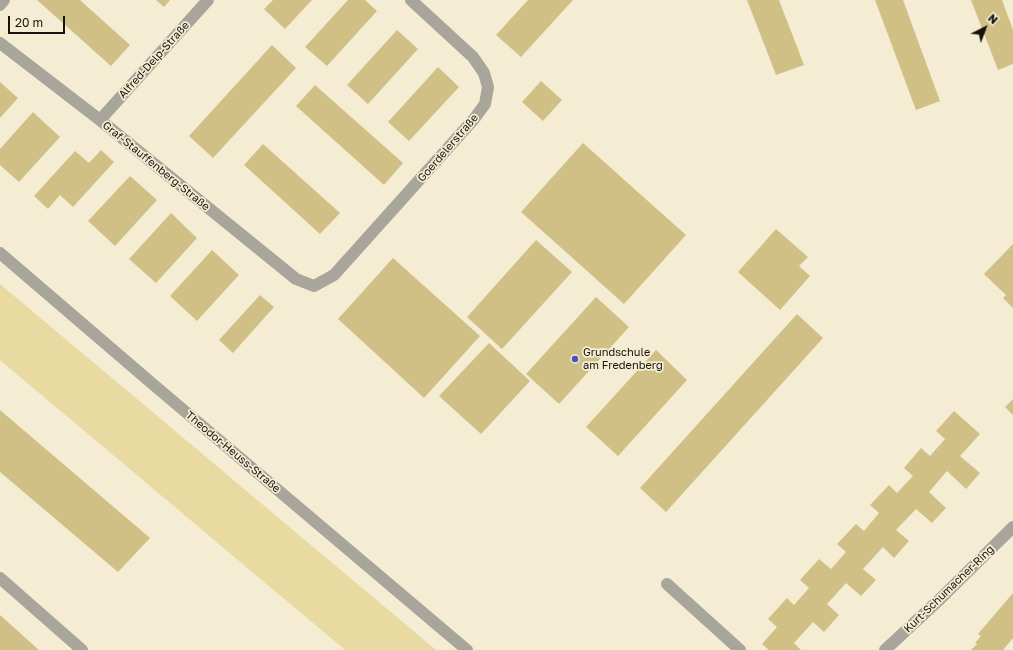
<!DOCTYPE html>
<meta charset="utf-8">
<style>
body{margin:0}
#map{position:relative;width:1013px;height:650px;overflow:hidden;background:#f4edd4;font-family:"Golos Text",sans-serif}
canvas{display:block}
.north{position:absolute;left:965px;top:8px;width:40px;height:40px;-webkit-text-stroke:3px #f4edd4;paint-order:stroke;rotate:42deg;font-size:11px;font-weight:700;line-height:16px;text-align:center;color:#16130b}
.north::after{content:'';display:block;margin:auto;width:14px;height:18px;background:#16130b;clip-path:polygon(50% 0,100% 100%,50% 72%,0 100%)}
.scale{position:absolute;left:8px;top:16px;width:57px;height:18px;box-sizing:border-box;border:2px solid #16130b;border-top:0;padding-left:5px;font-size:12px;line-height:14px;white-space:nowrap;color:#16130b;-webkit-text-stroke:3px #f4edd4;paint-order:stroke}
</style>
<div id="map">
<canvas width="1013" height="650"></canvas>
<div class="north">N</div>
<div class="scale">20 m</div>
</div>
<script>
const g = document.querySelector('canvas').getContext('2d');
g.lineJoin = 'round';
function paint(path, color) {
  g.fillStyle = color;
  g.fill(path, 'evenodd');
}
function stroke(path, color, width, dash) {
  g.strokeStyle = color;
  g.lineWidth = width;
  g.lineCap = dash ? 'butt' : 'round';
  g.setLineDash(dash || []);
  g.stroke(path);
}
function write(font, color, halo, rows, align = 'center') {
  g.font = font + ' "Golos Text",sans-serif';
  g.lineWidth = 3.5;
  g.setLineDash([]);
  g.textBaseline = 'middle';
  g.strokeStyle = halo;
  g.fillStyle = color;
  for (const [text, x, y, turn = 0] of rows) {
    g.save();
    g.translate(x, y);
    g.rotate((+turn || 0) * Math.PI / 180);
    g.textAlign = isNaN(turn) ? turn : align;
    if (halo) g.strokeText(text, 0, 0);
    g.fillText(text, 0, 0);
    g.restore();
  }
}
paint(new Path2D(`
 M0,284L436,650H345L0,360Z`), '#e9daa1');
paint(new Path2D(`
 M37,0H80L130,45L111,66Z
 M156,0H170L164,7Z
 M273,0H312L285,29L264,9Z
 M348,0H365L377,11L327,66L305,47Z
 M528,0H573L521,57L496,35Z
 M747,0H779L804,65L776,75Z
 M875,0H903L940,101L916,110Z
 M971,0H1002L1013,30V64L998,70Z
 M397,30L418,49L368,104L347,85Z
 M272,45L296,68L213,158L189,136Z
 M438,67L459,87L409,141L388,122Z
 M541,81L562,100L543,121L522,102Z
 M0,82L18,98L0,118Z
 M315,85L403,163L384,185L296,106Z
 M33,112L60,137L19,182L0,165V149Z
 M583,143L686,235L624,304L521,212Z
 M263,144L340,213L320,234L244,165Z
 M101,150L114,162L73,207L60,195L48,209L34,196L75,151L89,163Z
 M130,176L157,200L115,246L88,221Z
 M171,213L197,238L156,283L129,259Z
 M776,229L808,257L799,266L810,276L780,310L738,272Z
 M536,240L572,272L502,349L467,317Z
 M1013,244V308L1003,298L1006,295L984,274Z
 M212,250L239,275L197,321L170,296Z
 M393,258L480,336L424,398L338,319Z
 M260,295L274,307L233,353L219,340Z
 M596,297L629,327L559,404L526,374Z
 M797,314L823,338L666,512L640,488Z
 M489,343L530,381L481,434L439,396Z
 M656,350L687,380L618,456L586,427Z
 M1013,399V415L1005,407Z
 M0,410L150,538L118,572L0,472Z
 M954,411L980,434L960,456L980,473L966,489L947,471L929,492L946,508L932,523L916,509L896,530L909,541L894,558L883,547L863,569L876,580L861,596L846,583L827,604L839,615L824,632L813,622L794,643L801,650H769L762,644L777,627L768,619L787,598L794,605L809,588L800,580L819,559L831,569L846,552L837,544L856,524L864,531L879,513L870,505L889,485L897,493L913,476L904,468L921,448L930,456L945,439L936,431Z
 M1013,593V638L1003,650H971L977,644L975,643L981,636L978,634Z
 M0,615L39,650H0Z`), '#d0c086');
stroke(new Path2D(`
 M0,5L4,0
 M0,43L100,120L296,279L314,286L334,275L474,119L485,104L488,87L484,73L473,57L411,0
 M100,120L208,0
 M0,253L155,386L467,650
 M0,578L82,650
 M667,584L740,650
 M885,650L939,600L1013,527`), '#a8a59b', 12);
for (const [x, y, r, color] of [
 [575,359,4,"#4850c5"]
]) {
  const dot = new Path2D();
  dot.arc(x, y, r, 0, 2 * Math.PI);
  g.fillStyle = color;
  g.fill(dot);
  stroke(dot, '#f4edd4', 1.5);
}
write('11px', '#16130b', '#f4edd4', [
 ["Alfred-Delp-Straße",154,60,-48],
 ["Goerdelerstraße",448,148,-49],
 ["Graf-Stauffenberg-Straße",156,166,39],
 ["Theodor-Heuss-Straße",233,452,40],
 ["Kurt-Schumacher-Ring",949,589,-44]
]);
write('11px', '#16130b', '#f4edd4', [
 ["Grundschule",583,353],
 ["am Fredenberg",583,366]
], 'left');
</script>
